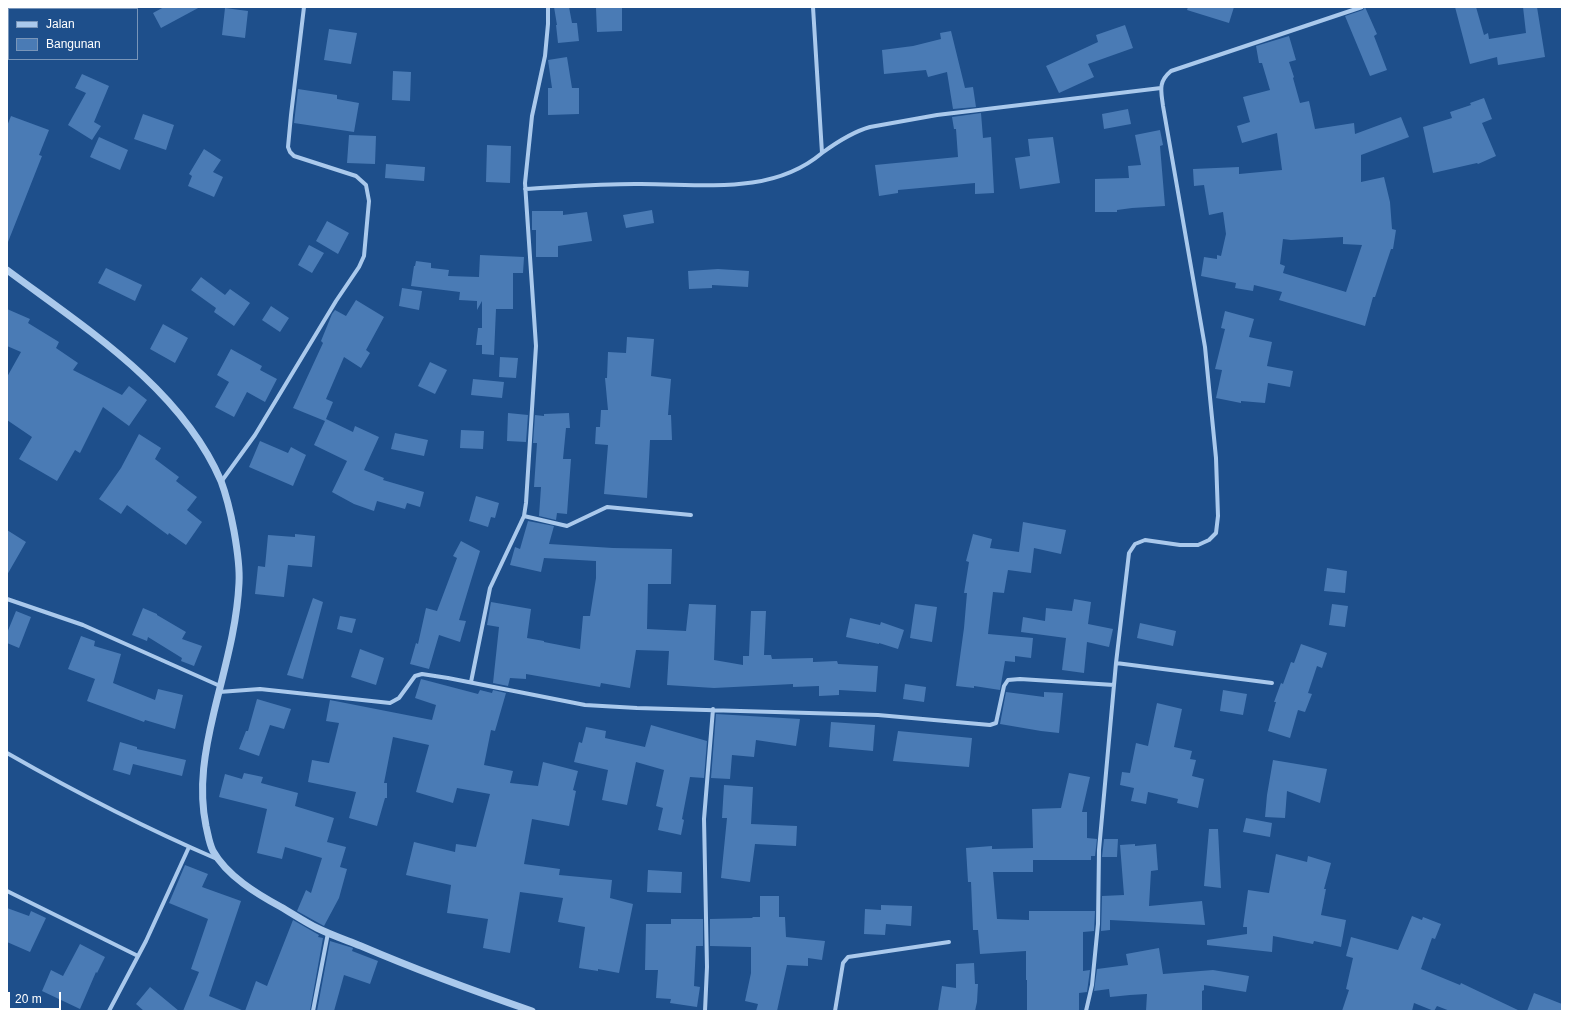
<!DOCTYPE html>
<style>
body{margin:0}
#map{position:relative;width:1569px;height:1018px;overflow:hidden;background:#1e4f8b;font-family:Helvetica,sans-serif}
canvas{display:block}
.frame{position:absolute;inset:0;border:8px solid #fff;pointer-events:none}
.legend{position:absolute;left:8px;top:8px;width:130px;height:52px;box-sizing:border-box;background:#1e4f8b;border:1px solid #7895b9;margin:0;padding:5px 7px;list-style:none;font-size:12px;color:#fff}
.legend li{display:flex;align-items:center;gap:8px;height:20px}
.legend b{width:20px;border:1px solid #7895b9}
.scale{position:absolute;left:8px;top:992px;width:53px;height:18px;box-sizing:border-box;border:2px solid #fff;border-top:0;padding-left:5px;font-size:12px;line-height:14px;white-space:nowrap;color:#fff;-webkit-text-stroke:3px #1e4f8b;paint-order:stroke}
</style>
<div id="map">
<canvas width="1569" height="1018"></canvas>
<div class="frame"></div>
<ul class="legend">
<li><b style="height:5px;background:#aac9ec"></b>Jalan</li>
<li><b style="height:11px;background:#4a7bb5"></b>Bangunan</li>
</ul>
<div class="scale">20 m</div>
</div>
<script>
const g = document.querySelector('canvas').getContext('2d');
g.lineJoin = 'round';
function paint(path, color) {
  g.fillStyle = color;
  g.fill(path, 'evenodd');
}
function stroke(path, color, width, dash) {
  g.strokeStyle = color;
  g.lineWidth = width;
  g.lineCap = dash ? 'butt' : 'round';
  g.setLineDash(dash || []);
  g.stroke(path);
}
paint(new Path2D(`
 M164,7H200L161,28L153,13Z
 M554,7H569L572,23H577L579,41L558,43L556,25H557Z
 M1188,7H1234L1229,23L1187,10Z
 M1365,7L1377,34L1374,36L1387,70L1370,76L1345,16L1363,10Z
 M1455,7H1476L1484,35L1488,33L1489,39L1526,33L1523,7H1537L1545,57L1498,65L1497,57L1470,64Z
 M225,8L248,11L245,38L222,35Z
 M596,8H622V31L597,32Z
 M1125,25L1133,48L1088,64L1094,77L1059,93L1046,66L1098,42L1096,35Z
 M329,29L357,33L351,64L324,60Z
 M951,31L965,88L973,87L976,107L953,109L947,72L928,77L926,70L884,74L882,50L913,46L941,39L940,33Z
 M1289,36L1296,60L1289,62L1294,77L1293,78L1300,103L1309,101L1315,129L1354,123L1355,134L1401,117L1409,137L1361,155V182L1384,177L1390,202L1392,229L1396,230L1393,249H1391L1375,297H1373L1365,326L1279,300L1282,292L1254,285L1253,291L1235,288L1236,283L1201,276L1204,257L1217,259V255L1221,256L1226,234L1223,212L1209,215L1204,185L1194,186L1193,169L1239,167V174L1282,170L1277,133L1242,143L1237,126L1250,122L1243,97L1270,90L1262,63H1259L1256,46ZM1343,237V244L1362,245L1346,292L1283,273L1285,266L1280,264L1283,239L1291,240Z
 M567,57L572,88H579V114L548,115V88H552L548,60Z
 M393,71L411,72L410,101L392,100Z
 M82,74L109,86L94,122L101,126L92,140L68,125L86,93L75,88Z
 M298,89L337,95V99L359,103L354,132L294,123Z
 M1484,98L1492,119L1482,123L1496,156L1478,164L1477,163L1433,173L1423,127L1452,118L1450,112L1471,105L1470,103Z
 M1128,109L1131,124L1104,129L1102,114Z
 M981,113L983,138L991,137L994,193L975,194V183L898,190V193L879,196L875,165L958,157L956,129H954L952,117Z
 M143,114L174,125L166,150L134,139Z
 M11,116L49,130L39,155L42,156L8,242L7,126Z
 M1160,130L1163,145L1160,146L1165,206L1132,208L1117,210V212H1095V179L1129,178L1128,166L1141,165L1135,135Z
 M349,135L376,136L375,164L347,163Z
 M99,137L128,150L120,170L90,157Z
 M1053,137L1060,183L1020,189L1015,158L1030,156L1028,139Z
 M487,145L511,146L510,183L486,182Z
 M204,149L221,160L213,172L223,177L214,197L188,186L192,176L189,174Z
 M386,164L425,167L424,181L385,178Z
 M652,210L654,223L626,228L623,215Z
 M532,211H563V215L587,212L592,241L558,246V257H536V230H532Z
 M327,221L349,233L338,254L316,241Z
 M309,245L324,253L312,273L298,265Z
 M480,255L524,257L523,273H513V309H496L494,355L482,354V345H476L478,328H482V301L477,310V301L459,300L460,292L411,286L414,266H415L416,261L431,263V268L449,270L448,276L479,277Z
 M106,268L142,285L135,301L98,283Z
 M718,269L749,271L748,287L712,285V288L689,289L688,271Z
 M201,277L225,295L230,289L250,303L234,326L214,312L216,308L191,290Z
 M402,288L422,291L419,310L399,306Z
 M356,300L384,317L366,350L370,353L361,368L344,357L326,399L333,402L326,419L353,432L355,426L379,437L364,470L384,478L383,480L424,492L420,507L407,503L405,509L377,501L374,511L354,504L332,492L347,461L314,445L325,421L293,408L323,343L321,341L332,314L335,310L346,316Z
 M271,306L289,318L280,332L262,320Z
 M7,309L30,319L28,323L59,342L56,348L78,363L73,370L122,395L129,386L147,400L129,426L103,407L80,453L75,450L57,481L19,459L32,437L7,420V377L21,352L7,346Z
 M1225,311L1254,319L1249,337L1272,342L1267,366L1293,371L1290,387L1268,383L1265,403L1241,401V403L1216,398L1222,370L1215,369L1225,329L1221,328Z
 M163,324L188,338L175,363L150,349Z
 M627,337L654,339L651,376L671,379L668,415H671L672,440H650L647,498L604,494L608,445L595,444L596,427H600L601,410H608L605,378H607L608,352L626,353Z
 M231,349L262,366L260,370L277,379L265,402L247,392L234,417L215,407L229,382L217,375Z
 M500,357L518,358L516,378L499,377Z
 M430,362L447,370L435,394L418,386Z
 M473,379L504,382L502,398L471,395Z
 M508,413L528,415L526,442L507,441Z
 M569,413L570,428H566L563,459H571L567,514L557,513L556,520L539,516L541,487H534L537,443H533L535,415L544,416V414Z
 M461,430L484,431L483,449L460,448Z
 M395,433L428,440L424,456L391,449Z
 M139,434L161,448L155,459L179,477L176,481L197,497L187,510L202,522L186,545L169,533L168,535L127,505L121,514L99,499L121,468Z
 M260,441L288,453L291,447L306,455L293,486L249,467Z
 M476,496L499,503L495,518L491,517L488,527L469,521Z
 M528,521L554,526L549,544L613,548L672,549L671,584H648L647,629L686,631L689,604L716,605L714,660L743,665V656H749L751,611H766L764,655H771L772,659L813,658V662L837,661L838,664L878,666L876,692L839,690V695L819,696V686L793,687V684L714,688L667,685L669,651L636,650L630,688L601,683L600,687L526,674V679L510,678L508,686L493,683L499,627L487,625L491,602L531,609L527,638L544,641V642L580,649L583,616H590L596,578V561L544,558L541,572L510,565L515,547L520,549Z
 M1023,522L1066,530L1061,554L1034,548L1031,573L1008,570L1004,593L993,592L988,634L1033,638L1031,658L1015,656V662L1005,661L1000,690L974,686V688L956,686L964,628L967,593H964L969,562L966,561L973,534L992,539L990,548L1019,552Z
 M7,530L26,542L7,575Z
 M295,534L315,536L312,567L288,565L284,597L255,594L258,566L265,567L268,535L295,537Z
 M461,541L480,551L459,620L466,621L460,642L439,635L429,669L410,664L416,643L418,644L426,608L437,611L457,558L453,556Z
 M1327,568L1347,571L1345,593L1324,591Z
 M313,598L323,602L303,679L287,675Z
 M1074,599L1091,602L1088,624L1113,629L1109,647L1087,642L1084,673L1062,670L1066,638L1021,632L1023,617L1045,621L1046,608L1072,611Z
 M915,604L937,607L932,642L910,638Z
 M1332,604L1348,606L1345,627L1329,625Z
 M143,608L157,614V615L186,632L182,639L202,646L194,666L181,661L182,658L148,637L147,641L132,635Z
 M16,611L31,617L19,648L7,643V633Z
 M340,616L356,619L352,633L337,629Z
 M850,618L880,625L881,622L904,630L898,649L879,643V644L846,637Z
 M1140,623L1176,631L1173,646L1137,638Z
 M81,636L95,641L94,646L121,654L113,683L155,700L158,689L183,695L175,729L145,720L144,722L87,701L95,679L68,669Z
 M1301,644L1327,653L1322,668L1317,666L1308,693L1312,694L1305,712L1298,710L1290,738L1268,731L1276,702H1274L1281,683L1283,684L1291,662L1294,663Z
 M360,649L384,658L376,685L351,677Z
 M421,679L478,694L480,690L492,693L493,690L506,693L495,731L491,730L484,765L513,771L510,783L538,786L543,762L578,771L573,790L576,791L569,826L532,819L524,864L560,869L559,875L612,880L610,898L633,904L619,973L598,969V971L579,968L585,927L558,922L563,898L520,892L510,953L483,948L488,919L447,913L451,885L406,875L414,842L455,852L456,844L476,847L490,794L457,788L453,803L416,792L429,745L393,737L384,783H387V798H385L377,826L349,818L356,792L308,782L312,760L329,763L339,723L326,721L330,700L432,720L436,705L415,698Z
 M905,684L926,687L924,702L903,699Z
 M1223,690L1247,694L1243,715L1220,711Z
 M1006,692L1044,697V692L1063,693L1059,733L1041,731L1000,724Z
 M257,699L291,709L284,729L270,725L259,756L239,749L246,731H248Z
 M1157,703L1182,709L1174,747L1192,751L1190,759L1196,760L1192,776L1204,779L1198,808L1177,803L1178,799L1148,792L1146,804L1131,801L1134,788L1120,785L1122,772L1130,773L1136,743L1148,746Z
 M716,714L800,719L796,746L756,740L754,757L732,755L730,779L711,778Z
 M831,722L875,725L873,751L829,747Z
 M651,725L707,741L704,778L690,777L682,819L684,820L681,835L658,830L663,808L656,806L664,770L636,762L627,805L602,800L608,770L574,762L579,742L582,743L586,727L606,731L605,738L645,747Z
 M898,731L972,738L969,767L893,761Z
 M120,742L137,747V749L186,760L182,776L133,764L130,775L113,770Z
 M1273,760L1327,769L1320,803L1287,791L1285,818L1265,817L1267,795Z
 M244,773L263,777L261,783L298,793L295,806L334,818L327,842L346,847L340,867L347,869L339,898L324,926L297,911L306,890L311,893L322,858L285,847L282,859L257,853L267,809L219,797L225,774L242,779Z
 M1069,773L1090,777L1082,812H1087V838L1097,839L1095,856H1091V860H1033V872H993L997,919L1029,920V911H1095L1094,931L1083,932V971L1090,970L1087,992L1079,993V1011L1027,1010V980H1026V951L980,954L978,930H973L971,882H968L966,848L992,846V849L1033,848L1032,809L1061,808Z
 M724,785L753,787L751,824L797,826L796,846L755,844L750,882L721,878L727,818H722Z
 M1246,818L1272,823L1270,837L1243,832Z
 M1209,829H1218L1221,888L1204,886Z
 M1104,839H1118L1117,857H1102Z
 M1135,844V846L1156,844L1158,870L1151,871L1149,906L1202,901L1205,925L1110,920V930L1101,931L1102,896L1124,895L1120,845Z
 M1276,854L1307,862L1308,856L1331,863L1324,889H1326L1321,915L1346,920L1341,947L1314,941L1313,944L1273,936L1272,952L1207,945V940L1247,934V927H1243L1248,890L1269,893Z
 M185,865L208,874L202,887L241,901L209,996L244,1011H183L199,972L191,969L208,919L169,903Z
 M648,870L682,872L681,893L647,892Z
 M760,896H779V917H785L786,937L825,941L822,960L808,958V966L787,965L777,1011H756L758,1004L745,1001L751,973V947L710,946V919L752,918L753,917H760Z
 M881,905L912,906L911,926L886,924L885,935L864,934L865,909L881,910Z
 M7,908L29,916L31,911L46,918L30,952L7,942Z
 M1412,916L1422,920L1423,917L1441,924L1435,939L1432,938L1421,969L1460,985L1461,983L1520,1011H1450L1437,1006L1434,1011L1414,1003L1412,1011H1342L1349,990L1346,989L1353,958L1346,956L1351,937L1398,950Z
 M671,919H703V946H696L694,986L700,987L697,1007L670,1003L671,999L656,998L658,970H645L646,924H671Z
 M293,920L319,935L318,937L323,938L310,1011H245L256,981L267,986Z
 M330,941L353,948L352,951L378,961L370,984L344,975L334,1011H317Z
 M80,944L105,957L97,973L96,972L80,1009L42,991L51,970L63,976Z
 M1159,948L1163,974L1213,970L1249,976L1246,992L1204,985V990L1202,991V1011H1146L1147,994L1130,995L1110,997L1109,989L1094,991L1097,969L1128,965L1126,954Z
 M974,963L975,984H978L977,1002L975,1011H938L942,986L956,988V964Z
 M150,987L179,1011H144L136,1004Z
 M1534,993L1562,1004V1011H1527Z`), '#4a7bb5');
stroke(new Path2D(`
 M813,7L822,153C837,142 852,132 870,127L937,115L1161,88
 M525,189C562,187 598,184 635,184C698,183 770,197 822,153
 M221,482L255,435L336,301L359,267L364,256L369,201L366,185L356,176L294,156L290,152L288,147L291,115L304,7
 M524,516L567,526L607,507L691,515
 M7,599L83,625L220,686
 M1116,663L1129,553L1135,544L1145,540L1180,545H1198L1209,540L1216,533L1218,516L1216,458L1205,347L1163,106C1161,90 1158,82 1171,71L1362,7
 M471,682L490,588L524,516L526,503L536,346L525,183L532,116L545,56L548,24V7
 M219,692L260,689L390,703L399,698L415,676L422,674L448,678L585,705L637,708L878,715L990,725L996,723L1004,686L1008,680L1020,679L1114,685
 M7,753C75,792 145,828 217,859
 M7,891L138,956
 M109,1011L146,941L189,847
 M313,1011L328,933
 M705,1011L707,967L704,819L713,709
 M835,1011L843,963L848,957L949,942
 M1086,1011L1092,985L1098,924L1099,850L1116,663L1272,683`), '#aac9ec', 4);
stroke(new Path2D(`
 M7,270C85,328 181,388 221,481C227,497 231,515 234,531C237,548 240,567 239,583C237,627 224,670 214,712C205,750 198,787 206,826C208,834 209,843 213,851C227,876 257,894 281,907C293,914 305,922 317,928C331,935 346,940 361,946C417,970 474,991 532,1011`), '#aac9ec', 7);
</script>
